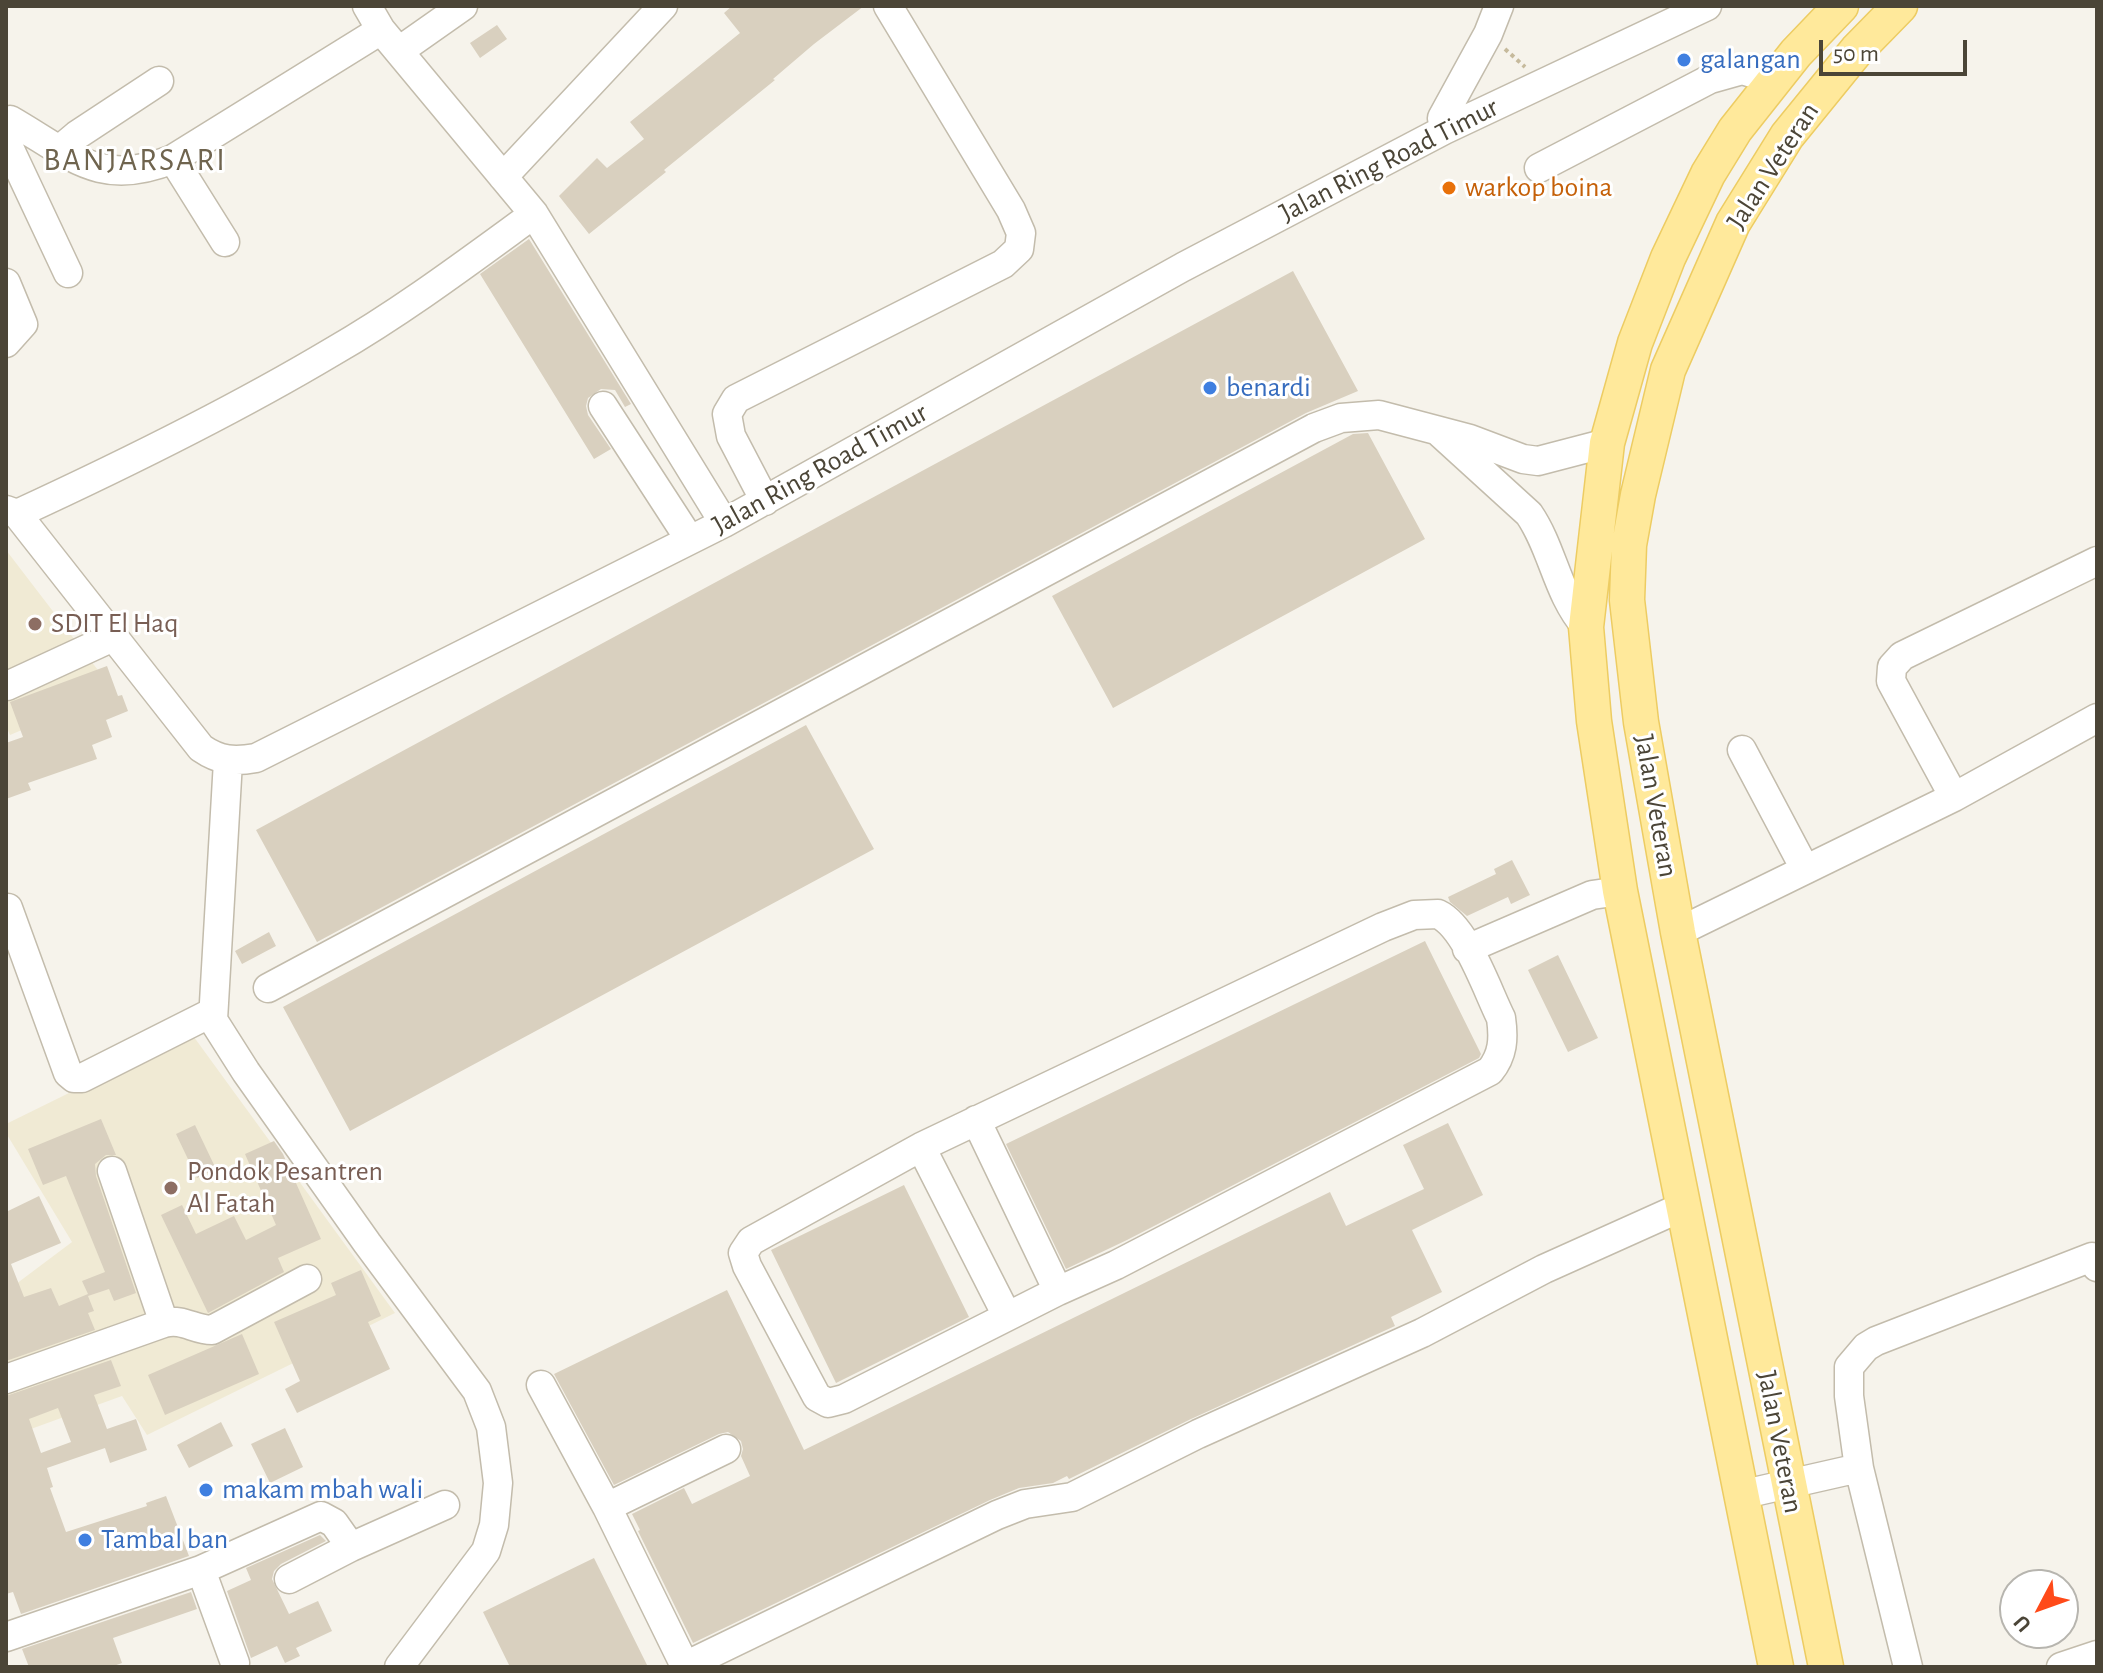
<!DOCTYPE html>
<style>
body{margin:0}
#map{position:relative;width:2103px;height:1673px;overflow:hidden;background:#f6f3eb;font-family:"Alegreya Sans",sans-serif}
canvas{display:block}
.frame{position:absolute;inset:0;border:8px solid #4b4537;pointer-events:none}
.north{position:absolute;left:1999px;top:1569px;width:80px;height:80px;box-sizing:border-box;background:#fff;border:2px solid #b7b5af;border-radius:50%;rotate:229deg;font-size:22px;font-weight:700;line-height:32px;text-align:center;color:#4b4537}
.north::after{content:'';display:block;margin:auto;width:28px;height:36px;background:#ff4a19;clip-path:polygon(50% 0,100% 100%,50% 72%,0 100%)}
.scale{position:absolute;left:1819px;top:40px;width:148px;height:36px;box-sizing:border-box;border:4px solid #4b4537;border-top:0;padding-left:10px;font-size:24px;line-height:28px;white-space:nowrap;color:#4b4537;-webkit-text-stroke:6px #fff;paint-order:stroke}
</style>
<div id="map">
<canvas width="2103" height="1673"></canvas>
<div class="frame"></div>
<div class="north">U</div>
<div class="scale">50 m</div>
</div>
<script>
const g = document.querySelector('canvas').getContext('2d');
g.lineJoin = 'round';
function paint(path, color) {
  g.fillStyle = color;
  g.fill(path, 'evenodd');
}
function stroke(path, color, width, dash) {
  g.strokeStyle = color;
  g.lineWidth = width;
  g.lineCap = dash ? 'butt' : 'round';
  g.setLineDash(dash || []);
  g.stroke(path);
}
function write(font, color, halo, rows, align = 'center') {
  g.font = font + ' "Alegreya Sans",sans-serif';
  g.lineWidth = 6;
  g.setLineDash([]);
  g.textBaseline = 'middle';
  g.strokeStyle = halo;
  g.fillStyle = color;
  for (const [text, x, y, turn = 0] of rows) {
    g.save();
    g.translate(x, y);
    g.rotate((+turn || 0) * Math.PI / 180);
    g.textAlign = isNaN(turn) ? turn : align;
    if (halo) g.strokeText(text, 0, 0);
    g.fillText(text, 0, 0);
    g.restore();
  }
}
paint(new Path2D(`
 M6,550L114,691L10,735L6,726Z
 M191,1033L395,1313L147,1435L122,1396L6,1438L8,1290L72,1242L6,1133V1124Z`), '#f0ead4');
paint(new Path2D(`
 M732,6H864L814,44L773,79L775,80L664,170L666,172L589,234L559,196L597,158L607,168L644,139L630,122L740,33L724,13Z
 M497,25L507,39L480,58L470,43Z
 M529,239L631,404L625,407L615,390L601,389L588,398L586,406L588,415L611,449L594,459L480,274Z
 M1293,271L1358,391L1306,413L317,942L256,830Z
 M1368,433L1425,539L1113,708L1052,596L1353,434Z
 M107,666L118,696L122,695L128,711L106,720L112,737L92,745L97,759L28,783L31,790L6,799V743L23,737L10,702Z
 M806,725L874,849L350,1131L283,1007Z
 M1512,860L1530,895L1511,904L1508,897L1467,916L1450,902L1448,897L1496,874L1494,869Z
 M269,932L276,946L242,964L235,951Z
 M1425,941L1481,1054L1479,1058L1127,1240L1066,1269L1006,1144Z
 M1558,955L1598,1038L1568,1052L1528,970Z
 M101,1119L116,1155H106L95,1164L96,1176L136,1293L114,1301L109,1289L88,1296L94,1311L88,1313L95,1330L6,1361V1212L39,1196L61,1243L11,1264L24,1297L51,1288L59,1306L88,1294L82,1281L105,1272L66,1176L43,1185L28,1149Z
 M1448,1123L1483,1195L1412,1230L1442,1292L1391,1317L1395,1326L1191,1419L1069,1479L1067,1476L1053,1483L1019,1488L990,1500L693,1643L638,1531L640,1530L632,1514L684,1488L692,1504L750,1476L741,1456L743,1449L741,1441L728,1432L719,1434L614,1485L554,1374L727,1290L804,1450L1330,1192L1346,1226L1424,1189L1403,1145Z
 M195,1125L216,1169L197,1178L176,1134Z
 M274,1141L283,1154L321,1239L278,1258L284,1272L208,1313L161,1215L182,1205L196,1234L234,1216L246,1240L276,1225L245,1154Z
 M904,1185L969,1317L836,1383L771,1250Z
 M361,1270L381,1316L368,1322L390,1369L297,1413L285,1389L300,1381L274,1322L336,1295L331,1283Z
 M242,1334L259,1374L165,1415L148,1375Z
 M111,1360L121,1386L94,1395L107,1429L136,1419L147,1450L110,1463L105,1448L47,1468L53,1487L50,1488L66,1532L147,1506L146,1503L166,1496L189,1556L21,1614L13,1592L6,1594V1396ZM58,1408L71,1442L41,1453L29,1419Z
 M221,1422L233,1446L189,1468L177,1445Z
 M285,1428L303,1467L270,1483L251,1444Z
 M320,1535L326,1541L281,1564L274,1571L272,1579L289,1614L318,1601L332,1631L296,1648L300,1656L285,1663L277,1646L251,1658L227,1591L251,1580L246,1568Z
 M594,1558L648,1667H510L483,1612Z
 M191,1592L197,1609L113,1638L122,1663L111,1667H29L22,1649Z`), '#d9d0bf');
const minor = new Path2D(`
 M367,6L381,30L534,214L724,523
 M399,51L463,6
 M6,122L10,120C71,155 100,189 173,159L381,30
 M1444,130L1442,118L1488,34L1499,6
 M6,141L68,273
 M58,151L77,135L159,81
 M173,159L225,242
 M1539,168L1710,79L1742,70L1774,80
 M503,177L663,6
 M6,283L23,324L6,343
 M603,406L690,540
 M1440,433L1529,514C1553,549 1557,594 1586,627
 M765,501L731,436L727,414L736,399L1003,264L1019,249L1021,233L1011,210L888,6
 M6,510L17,514L201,748C220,761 234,762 256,758L724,523L1183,267L1444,130L1707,6
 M17,514C121,466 233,411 332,352C403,311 468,262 534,214
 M7,686L113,637
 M1742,750L1805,869
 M228,761L213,1020L246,1072L367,1243L477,1391L491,1427L498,1483L494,1525L486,1551L399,1667
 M1954,797L1891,681L1892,667L1902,656L2097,561
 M8,908L68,1073L74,1078H82L213,1012
 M1438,914C1466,927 1487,990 1501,1018C1504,1039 1503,1055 1490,1071L1116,1265L1058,1291L844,1399L828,1403L817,1397L747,1266L743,1253L751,1241L921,1147L1383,927L1414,915Z
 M1678,932L1954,797L2097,718
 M1467,949L1592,895L1620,891
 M268,988L1314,428L1341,418L1379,415L1470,439L1523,459L1538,461L1607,443
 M976,1120L1058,1291
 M921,1147L1007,1316
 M112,1171L164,1323
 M6,1379L164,1323C183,1318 194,1330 212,1330L307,1279
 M541,1385L607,1507L685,1666
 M1740,1495L1859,1468
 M607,1507L726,1449
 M201,1570L235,1663
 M289,1579L351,1547
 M6,1637L201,1570L321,1516L334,1523L351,1547L445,1505
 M683,1667L997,1515L1025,1504L1072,1497L1198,1434L1422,1333L1544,1269L1682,1207
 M1908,1667L1859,1468L1849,1396V1367L1866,1347L1876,1341L2092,1257L2097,1267
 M2061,1667L2097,1655`);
const major = new Path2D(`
 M1776,1667L1620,891L1594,721L1586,627L1607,443L1635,343L1668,258L1708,174L1735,130L1796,53L1841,6
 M1826,1667L1678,932L1641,722L1627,600L1629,545L1638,495L1668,370L1733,223L1787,136L1857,50L1900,6`);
stroke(minor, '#c3bcac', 31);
stroke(major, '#edcc62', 37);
stroke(new Path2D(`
 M1505,49L1525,67`), '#c6ba9c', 4, [4, 4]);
stroke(minor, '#fff', 28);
stroke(major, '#ffe99b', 34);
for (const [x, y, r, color] of [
 [1684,60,8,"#3f7fe0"],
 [1449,188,8,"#e8710a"],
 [1210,388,8,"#3f7fe0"],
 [35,624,8,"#8d6e63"],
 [171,1188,8,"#8d6e63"],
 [206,1490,8,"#3f7fe0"],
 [85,1540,8,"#3f7fe0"]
]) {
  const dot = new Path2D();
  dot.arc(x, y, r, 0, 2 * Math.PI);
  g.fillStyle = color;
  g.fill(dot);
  stroke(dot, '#fff', 3);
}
write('28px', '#366cbe', '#fff', [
 ["galangan",1700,60],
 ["benardi",1226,388],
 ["makam mbah wali",222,1490],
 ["Tambal ban",101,1540]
], 'left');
write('28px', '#4b4537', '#fff', [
 ["Jalan Ring Road Timur",1389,160,-27],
 ["Jalan Veteran",1773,166,-57],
 ["Jalan Ring Road Timur",820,469,-29],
 ["Jalan Veteran",1656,806,80],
 ["Jalan Veteran",1780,1442,79]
]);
write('28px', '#c56008', '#fff', [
 ["warkop boina",1465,188]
], 'left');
write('28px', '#785e54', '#fff', [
 ["SDIT El Haq",51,624],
 ["Pondok Pesantren",187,1172],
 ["Al Fatah",187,1204]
], 'left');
g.letterSpacing = '2px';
write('32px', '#6f644e', '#fff', [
 ["BANJARSARI",135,160]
]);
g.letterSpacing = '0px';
</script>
